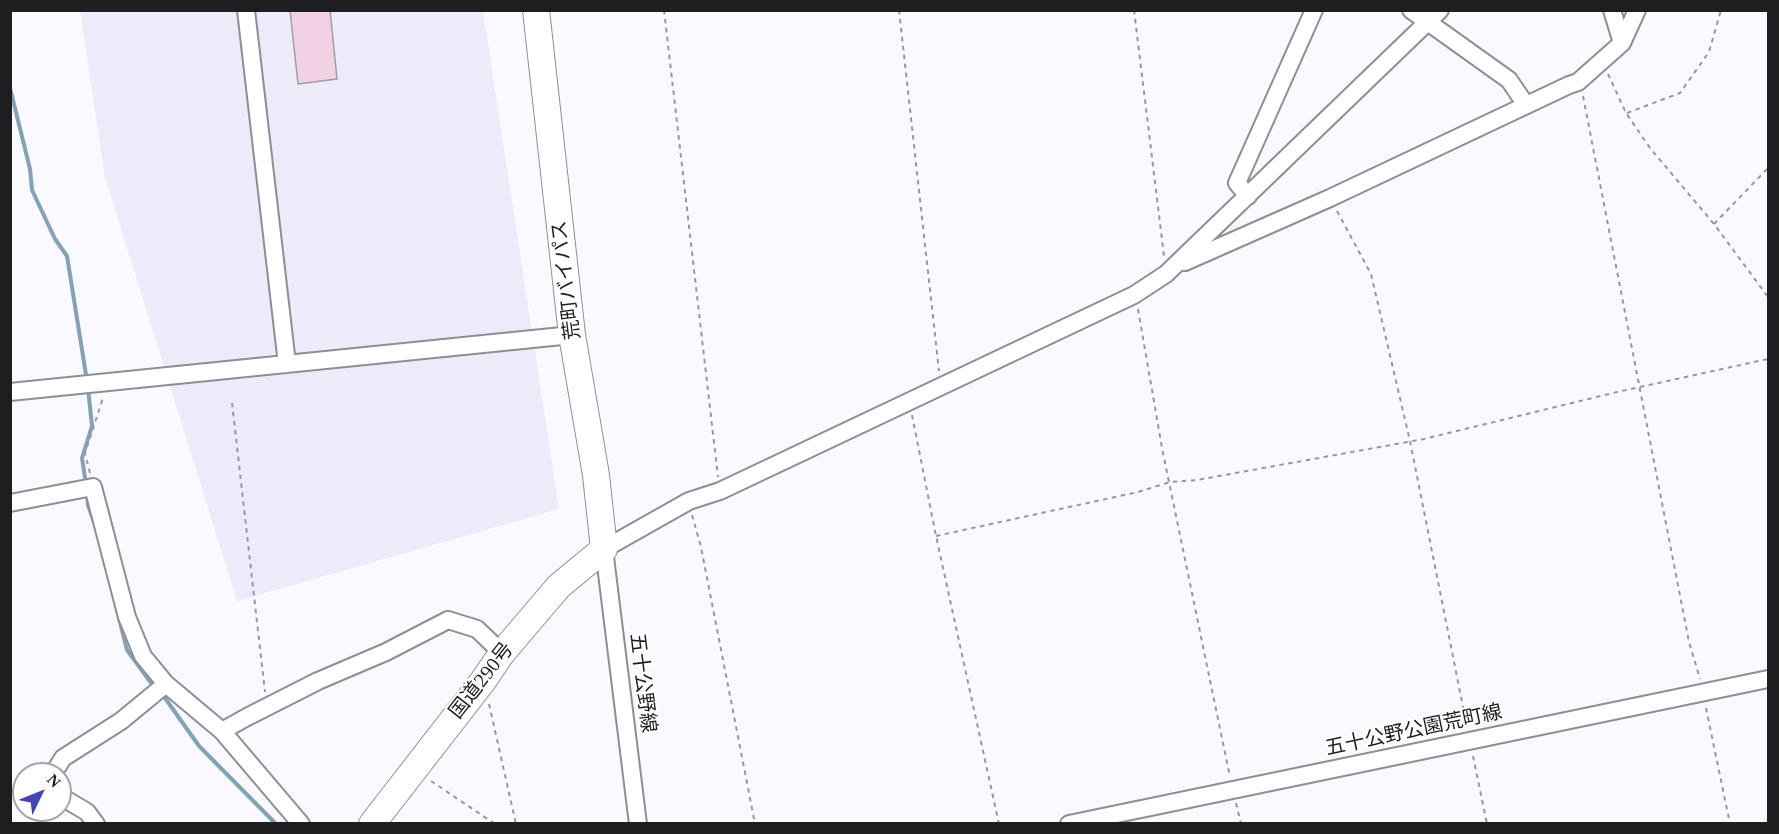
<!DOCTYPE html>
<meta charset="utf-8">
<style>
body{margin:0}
#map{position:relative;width:1779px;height:834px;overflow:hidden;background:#f9f9ff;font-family:"Times New Roman",serif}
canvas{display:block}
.frame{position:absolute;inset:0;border:12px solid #1e1e20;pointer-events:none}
.north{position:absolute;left:12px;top:762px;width:60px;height:60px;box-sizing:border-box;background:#fff;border:2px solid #a5a5a6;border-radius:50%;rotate:47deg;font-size:16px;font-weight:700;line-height:24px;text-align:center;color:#1e1e20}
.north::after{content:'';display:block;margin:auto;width:21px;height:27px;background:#4343b9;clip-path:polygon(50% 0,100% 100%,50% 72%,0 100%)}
</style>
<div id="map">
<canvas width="1779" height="834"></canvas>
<div class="frame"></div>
<div class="north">N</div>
</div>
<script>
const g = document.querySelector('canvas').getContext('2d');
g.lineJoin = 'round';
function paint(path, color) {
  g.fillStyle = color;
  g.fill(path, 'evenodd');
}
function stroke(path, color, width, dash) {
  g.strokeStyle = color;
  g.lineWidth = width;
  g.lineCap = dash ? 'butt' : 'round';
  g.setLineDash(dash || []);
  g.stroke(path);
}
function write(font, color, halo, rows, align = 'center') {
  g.font = font + ' "Times New Roman","Noto Sans JP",serif';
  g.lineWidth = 4.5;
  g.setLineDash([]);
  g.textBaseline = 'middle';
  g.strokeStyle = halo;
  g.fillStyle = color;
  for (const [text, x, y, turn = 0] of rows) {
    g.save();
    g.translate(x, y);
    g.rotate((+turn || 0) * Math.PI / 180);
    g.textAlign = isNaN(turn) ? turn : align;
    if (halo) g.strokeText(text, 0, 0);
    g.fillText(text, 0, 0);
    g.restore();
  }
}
paint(new Path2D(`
 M80,11H483L559,509L237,601L105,177Z`), '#ebebf9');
stroke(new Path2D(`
 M10,88L30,169L32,190L55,239L67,256L87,381
 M86,484L82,458L92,426L88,388
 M87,494L88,505L94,522
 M117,610L127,650L154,687
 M165,698L199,746L276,824`), '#84a2b6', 4);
const building = new Path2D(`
 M290,10H330L337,79L298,84Z`);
paint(building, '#f2d1e5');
stroke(building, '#a39ca0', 1.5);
const minor = new Path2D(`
 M246,10L287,364
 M1411,10L1509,80L1526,105
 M1612,10L1622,43
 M1248,196L1237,183L1314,10
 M1185,262L1330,198L1569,85L1578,82L1622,43L1637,10
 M10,392L572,335
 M10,503L93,487L127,617L143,656L166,684L222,731L301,824
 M222,731L247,717L318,681L386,652L448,620L477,629L502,653
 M53,774L63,758L121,721L166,684
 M60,796L87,812L96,824
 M638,824L604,549L689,501L720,491L1134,295L1166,274L1440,10
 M1069,824L1768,679`);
const highway = new Path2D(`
 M372,824L483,681L502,653L559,586L604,549L596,475L572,335L536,10`);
stroke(minor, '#8e8e94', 20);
stroke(highway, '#8e8e94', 28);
stroke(new Path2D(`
 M664,10L718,477
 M899,10L939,371
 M1134,10L1164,256
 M1608,74L1626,113L1650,148L1714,224L1768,297
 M1583,96L1689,642L1700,679
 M1627,113L1680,93L1709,52L1721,10
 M1337,211L1371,274L1410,441L1467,727
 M1714,224L1768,168
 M1138,309L1162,448L1230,777
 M232,403L265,692
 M912,415L936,536L999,824
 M90,473L85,453L102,401V398
 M692,515L701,547L755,824
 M936,536L1138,492L1170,482L1197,480L1424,439L1617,392L1768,359
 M489,704L516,824
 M1706,708L1730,824
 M1473,756L1487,824
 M431,781L495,824
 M10,792L24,791
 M1236,803L1241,824`), '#98989c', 2, [4.5, 4.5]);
stroke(minor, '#fff', 16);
stroke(highway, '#fff', 26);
write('20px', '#1e1e20', '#fff', [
 ["荒町バイパス",567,280,-97],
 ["国道290号",482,681,-52],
 ["五十公野線",642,683,83],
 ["五十公野公園荒町線",1414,731,-12]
]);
</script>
